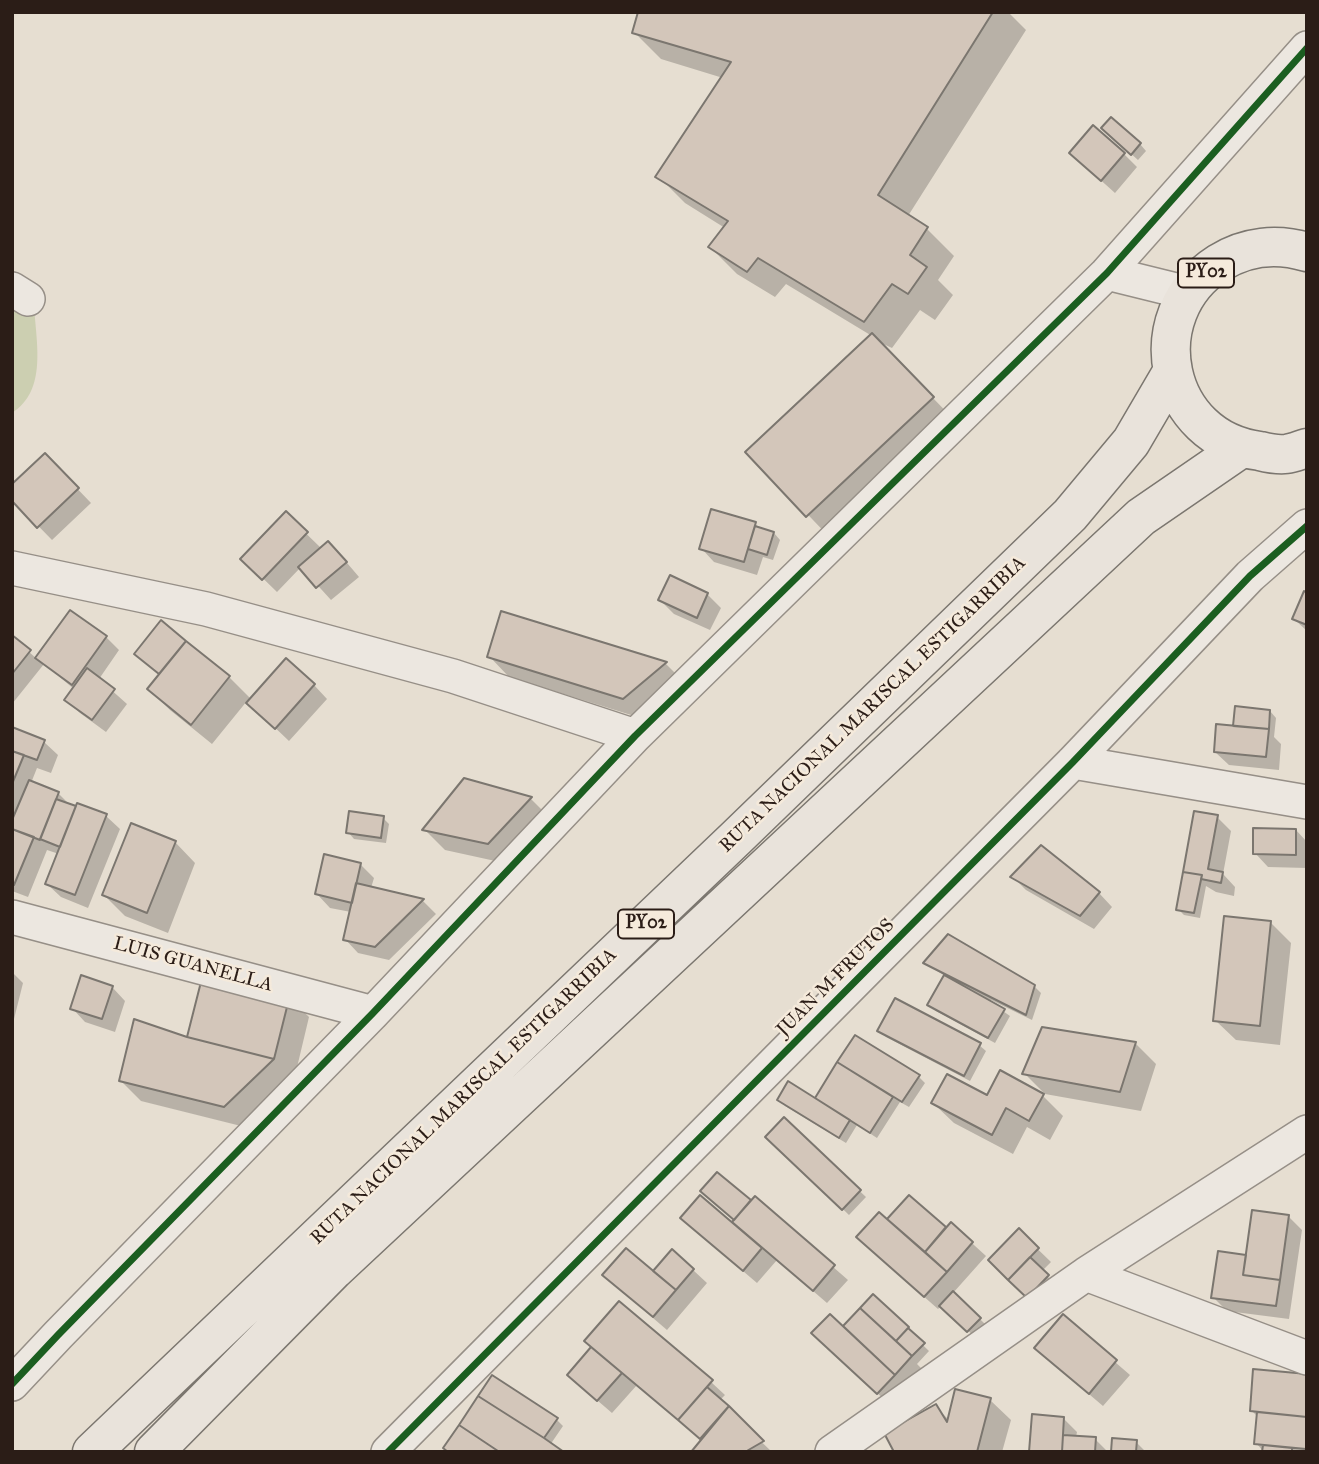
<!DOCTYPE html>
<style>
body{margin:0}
#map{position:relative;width:1319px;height:1464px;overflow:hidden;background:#e6ded1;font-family:"IM FELL Great Primer",serif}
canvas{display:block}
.frame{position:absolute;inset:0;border:14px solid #2b1d17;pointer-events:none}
</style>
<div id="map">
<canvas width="1319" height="1464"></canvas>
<div class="frame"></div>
</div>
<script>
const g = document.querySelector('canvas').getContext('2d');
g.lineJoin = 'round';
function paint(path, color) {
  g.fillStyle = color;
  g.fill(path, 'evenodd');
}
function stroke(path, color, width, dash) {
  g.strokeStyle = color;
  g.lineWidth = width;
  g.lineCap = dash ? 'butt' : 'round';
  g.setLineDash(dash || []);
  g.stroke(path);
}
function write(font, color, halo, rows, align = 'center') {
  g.font = font + ' "IM FELL Great Primer",serif';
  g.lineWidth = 5;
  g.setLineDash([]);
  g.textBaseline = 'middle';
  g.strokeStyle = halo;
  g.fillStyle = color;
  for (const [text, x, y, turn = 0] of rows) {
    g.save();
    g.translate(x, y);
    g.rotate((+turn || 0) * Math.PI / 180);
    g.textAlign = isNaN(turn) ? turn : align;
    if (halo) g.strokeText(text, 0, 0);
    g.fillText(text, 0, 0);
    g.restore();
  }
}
paint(new Path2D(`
 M12,283L34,305C36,342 48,390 12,413Z`), '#cccfb1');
paint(new Path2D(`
 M640,12H1008L1026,30L908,216L927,229L954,256L938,280L953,295L935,320L920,310L892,348L879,342L959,425L835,543L748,452L872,336L786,284L775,297L737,274L710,247L725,228L685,203L658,176L723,78L661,59L634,32Z
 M1109,134L1140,144L1146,151L1138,160Z
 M1124,154L1137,167L1115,193L1085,166Z
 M45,455L91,503L52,540L12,499Z
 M286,514L322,549L342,557L359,577L331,600L301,567L277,592L243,559Z
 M755,524L761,530L774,533L780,540L773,560L763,557L757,575L714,562L701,548Z
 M707,594L721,608L710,630L674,614L660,600Z
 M1307,594V631L1294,619Z
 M502,613L666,664L686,684L644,719L509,677L489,656Z
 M161,623L229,677L252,700L314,685L327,699L289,741L247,701L212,744L170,710L149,689L160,676L136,654Z
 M12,637L37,659L106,637L119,650L99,679L127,704L106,732L80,713L66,700L74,689L44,664L12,704Z
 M1270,711L1276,718L1274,737L1281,744L1279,770L1229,765L1215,752L1235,727Z
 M12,729L44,742L58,755L51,773L37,768L31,783L58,793L71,806L106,816L120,829L88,908L61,897L47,884L59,854L47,850L28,897L12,891V825L16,816L12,814Z
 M465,780L531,799L551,819L509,864L445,850L425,830Z
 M1217,817L1231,831L1223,874L1235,887L1234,896L1216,892L1206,886L1200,918L1184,915L1178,909Z
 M383,818L389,824L386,843L354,839L348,832Z
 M1296,830L1307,842V868L1268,867L1255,853Z
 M175,842L195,863L168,933L125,916L104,895Z
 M360,864L374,878L371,888L423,901L436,914L389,960L358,953L345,939L351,912L330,908L317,894Z
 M1013,877L1099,893L1112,907L1094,929L1026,890Z
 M1270,922L1291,943L1280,1045L1236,1040L1215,1020Z
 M925,963L1034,986L1041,993L1032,1020L991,1000L990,1002L1010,1016L995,1043L936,1011L930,1004L945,976Z
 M12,972L23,983L12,1027Z
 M112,987L125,1001L115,1032L85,1022L72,1008Z
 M289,997L309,1017L294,1080L245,1127L141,1101L120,1080L188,1040Z
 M1043,1029L1136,1044L1156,1064L1141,1111L1045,1094L1024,1073Z
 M879,1030L979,1045L986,1051L970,1081L886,1037Z
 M855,1037L918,1076L925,1083L909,1107L900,1102L877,1138L857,1125L846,1143L785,1106L779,1099L815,1101Z
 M1042,1095L1063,1116L1050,1140L1027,1127L1013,1154L954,1123L933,1103Z
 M784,1120L866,1197L849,1215L768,1137Z
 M717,1174L751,1203L755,1199L848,1280L827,1303L777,1260L757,1283L696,1231L732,1225L736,1221Z
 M909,1197L946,1230L951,1224L986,1256L953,1293L986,1325L975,1337L941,1306L938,1309L872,1251L887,1222Z
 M1288,1216L1302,1230L1289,1319L1227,1311L1213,1297L1247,1257Z
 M1019,1231L1051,1262L1042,1271L1054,1283L1035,1303Z
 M693,1270L707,1283L667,1330L618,1288L653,1274Z
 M873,1297L929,1351L917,1364L924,1371L891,1406L827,1346Z
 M619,1303L711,1382L725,1395L719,1401L772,1452H693L702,1440L637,1385L612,1413L583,1388L569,1375L593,1347Z
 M1063,1317L1130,1375L1103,1406L1050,1361Z
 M1307,1376V1452H1264L1256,1443L1258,1417L1251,1410Z
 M990,1400L1011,1420L1002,1452H896L935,1406L949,1420Z
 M1063,1418L1077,1432L1076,1437L1095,1439L1108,1452H1031Z
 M557,1420L563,1426L550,1445L561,1452H449Z
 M1136,1442L1146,1452H1112Z`), '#0003');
const building = new Path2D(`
 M638,12H993L878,195L928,227L910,255L927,267L908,294L892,284L864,322L758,258L747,272L708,247L728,221L655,177L731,62L632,33Z
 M1111,117L1141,143L1131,155L1101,128Z
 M1093,125L1125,153L1101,181L1069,153Z
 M872,333L934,397L806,517L745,452Z
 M45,453L79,488L37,528L12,501V484Z
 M711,509L756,522L744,562L699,549Z
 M286,511L308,532L262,580L240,559Z
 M755,526L774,532L767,555L748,549Z
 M328,541L347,562L316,588L298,567Z
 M670,575L708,593L697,618L658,600Z
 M1304,591L1307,593V625L1292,619Z
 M70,610L107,636L72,685L35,658Z
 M501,611L667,662L623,699L487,657Z
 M161,620L186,641L159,674L134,654Z
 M12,635L31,650L12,674Z
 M186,641L230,676L191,725L147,689Z
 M286,658L315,684L275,729L246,703Z
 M87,668L115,689L92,720L64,700Z
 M1235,706L1270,710L1269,729L1233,726Z
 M1216,724L1269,729L1266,757L1214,752Z
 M12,727L45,740L37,760L12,751Z
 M12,751L24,755L12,784Z
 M464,778L532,797L488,844L422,830Z
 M29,780L59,792L40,840L12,829V820Z
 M56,799L76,806L60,847L40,839Z
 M77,803L107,814L75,895L45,884Z
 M349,811L384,816L381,838L346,833Z
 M1194,811L1218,815L1208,869L1223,872L1221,883L1201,879L1202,875L1183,872Z
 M131,823L176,841L147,913L102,895Z
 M1253,828L1296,829V855L1253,854Z
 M12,829L34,837L14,885L12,884Z
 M1041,845L1100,892L1080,916L1010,877Z
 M324,854L361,863L352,903L315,894Z
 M1183,872L1202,875L1194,913L1176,910Z
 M356,883L424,899L375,947L343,940Z
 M1224,916L1271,921L1260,1026L1213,1021Z
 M948,934L1035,985L1026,1015L923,963Z
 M203,974L290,995L274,1059L187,1037Z
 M81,975L113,986L102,1019L70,1009Z
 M944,975L1005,1009L988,1038L927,1005Z
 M895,998L981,1043L964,1076L877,1031Z
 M134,1019L187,1037L274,1059L224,1107L119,1081Z
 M1042,1027L1136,1042L1120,1092L1022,1074Z
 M855,1035L920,1075L902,1102L837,1062Z
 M837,1062L893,1097L870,1133L815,1098Z
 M1000,1070L1044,1094L1029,1121L1006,1108L992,1135L931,1103L947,1074L987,1095Z
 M788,1081L850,1120L839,1138L777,1100Z
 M784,1117L861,1190L842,1210L765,1137Z
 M717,1172L751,1200L734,1220L700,1191Z
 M700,1195L762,1248L743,1271L680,1218Z
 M909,1195L946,1227L925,1252L887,1219Z
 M755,1196L835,1265L813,1291L732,1222Z
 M1252,1210L1289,1215L1280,1280L1243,1275Z
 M879,1212L947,1272L924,1297L856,1237Z
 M951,1222L973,1242L947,1272L925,1252Z
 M1019,1228L1039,1248L1008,1280L988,1260Z
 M626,1248L676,1290L653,1317L602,1275Z
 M672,1249L694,1269L676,1290L653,1271Z
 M1218,1251L1246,1255L1243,1275L1280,1280L1276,1306L1211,1298Z
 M1030,1257L1049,1275L1027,1298L1008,1280Z
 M953,1291L981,1318L967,1332L939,1306Z
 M873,1294L909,1327L896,1341L860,1308Z
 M619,1301L713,1380L678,1420L584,1341Z
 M860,1308L912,1356L895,1375L843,1326Z
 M830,1314L895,1375L877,1394L811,1333Z
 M1063,1314L1117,1360L1089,1394L1034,1348Z
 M908,1328L925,1343L912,1356L896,1341Z
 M591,1347L622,1373L597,1401L567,1375Z
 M1253,1369L1307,1374V1417L1250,1411Z
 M492,1375L558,1418L544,1438L478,1396Z
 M707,1387L729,1406L700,1439L678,1420Z
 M955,1389L991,1398L977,1452H894L884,1433L936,1404L947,1422Z
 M478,1396L544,1438L564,1452L498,1451L459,1425Z
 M729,1406L764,1441L745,1452H691Z
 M1257,1412L1307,1417L1306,1449L1254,1444Z
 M1032,1414L1064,1417L1062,1452H1029Z
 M459,1425L498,1451V1452H448L443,1448Z
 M1063,1435L1096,1437L1095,1452H1062Z
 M1112,1438L1137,1440L1136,1452H1111Z
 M1263,1445L1292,1448V1452H1262Z`);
paint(building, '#d3c6ba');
stroke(building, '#7b766f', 2);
const street = new Path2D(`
 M1107,273L1188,293
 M12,289L28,299
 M12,568L206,609L453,676L635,736
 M1073,762L1307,802
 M12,917L373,1013
 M1086,1274L1307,1358
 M12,1384L58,1335L373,1013L635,736L1107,273L1307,48
 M388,1452L1073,762L1250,576L1307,526
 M832,1452L1086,1274L1307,1132`);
const highway = new Path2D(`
 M1307,252C1277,243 1246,246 1219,263C1138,315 1164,439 1260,451C1268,453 1278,455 1286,454C1293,453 1300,450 1307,448
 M92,1452L736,838L1070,515L1131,442L1172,372
 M154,1452L334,1270L1141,517L1240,449`);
stroke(street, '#968f87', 36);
stroke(highway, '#7b766f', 41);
stroke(street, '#ece7e0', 33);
stroke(highway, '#e9e3db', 38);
stroke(new Path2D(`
 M12,1384L58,1335L373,1013L635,736L1107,273L1307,48
 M388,1452L1073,762L1250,576L1307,526`), '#1b5e20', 7);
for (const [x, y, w] of [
 [1206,273,56],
 [646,924,56]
]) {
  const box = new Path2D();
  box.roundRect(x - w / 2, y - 14.5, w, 29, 5);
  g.fillStyle = '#f5eadb';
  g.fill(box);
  stroke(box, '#2b1d17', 2);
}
write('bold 18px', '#2b1d17', null, [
 ["PY02",1206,273],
 ["PY02",646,924]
]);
write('19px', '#2b1d17', '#f5eadb', [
 ["RUTA NACIONAL MARISCAL ESTIGARRIBIA",873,705,-44],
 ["LUIS GUANELLA",193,965,15],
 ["JUAN M FRUTOS",836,978,-45],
 ["RUTA NACIONAL MARISCAL ESTIGARRIBIA",464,1097,-44]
]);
</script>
